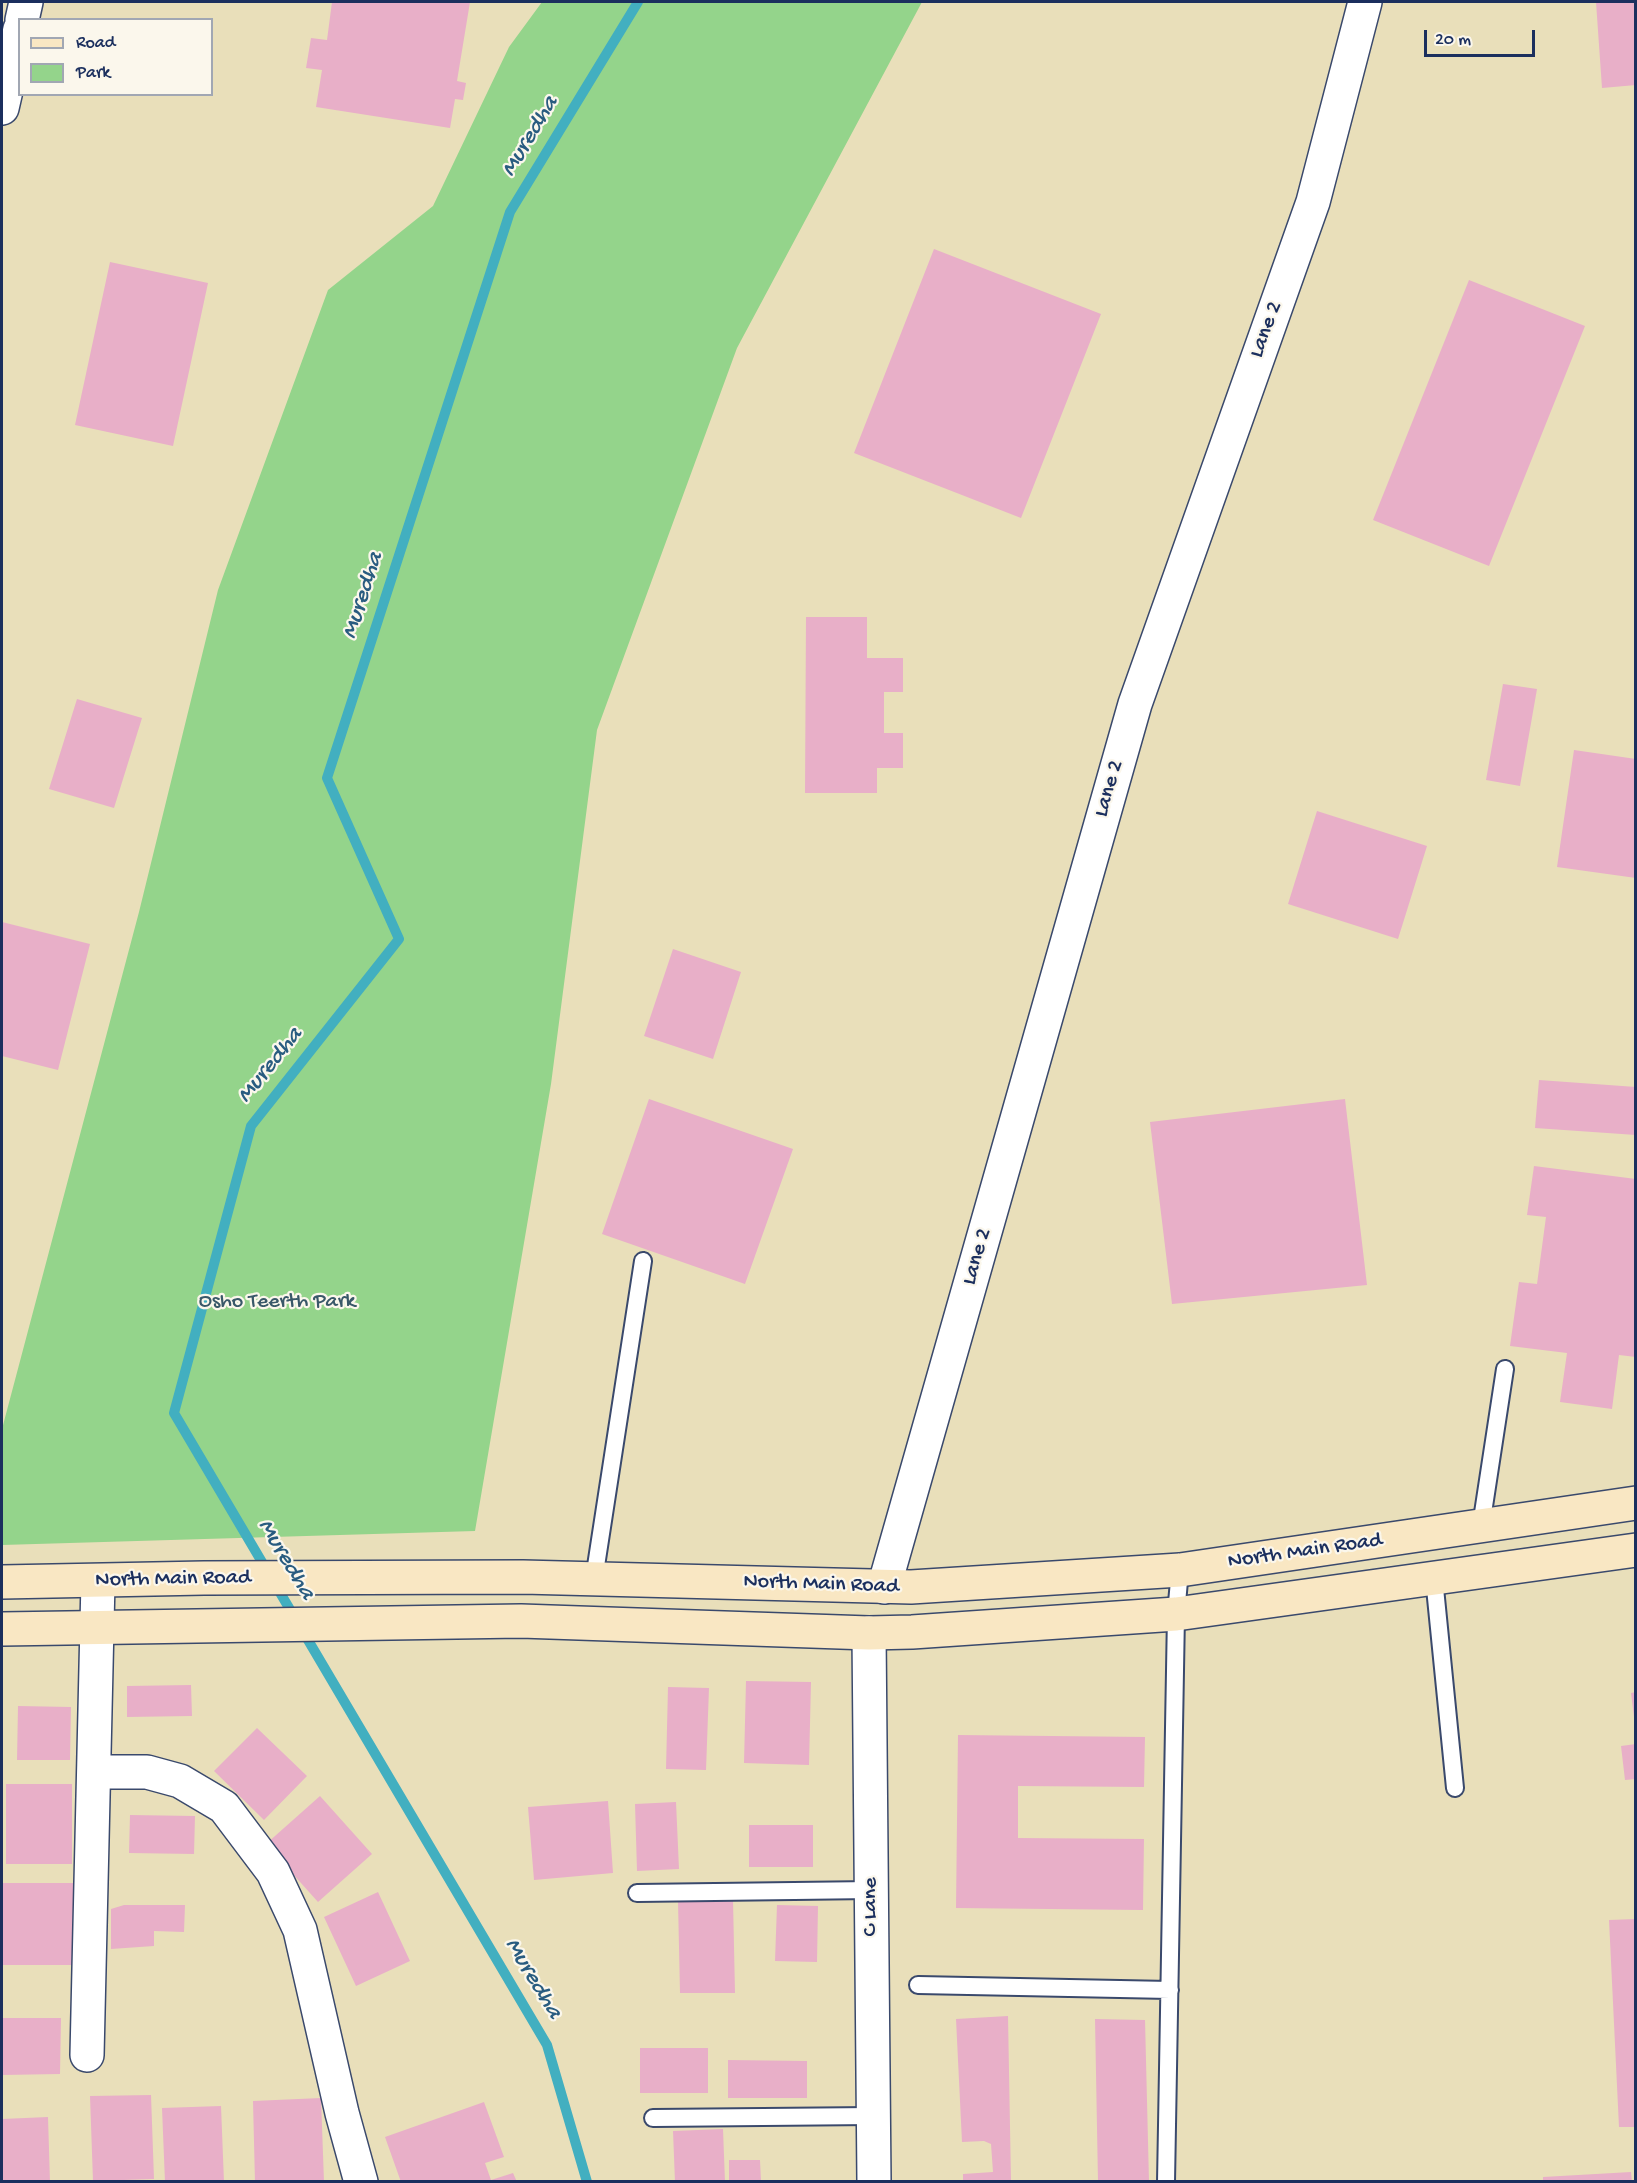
<!DOCTYPE html>
<style>
body{margin:0}
#map{position:relative;width:1637px;height:2183px;overflow:hidden;background:#e9dfba;font-family:"Gochi Hand",sans-serif}
canvas{display:block}
.frame{position:absolute;inset:0;border:3px solid #1b2f5e;pointer-events:none}
.legend{position:absolute;left:18px;top:18px;width:195px;height:78px;box-sizing:border-box;background:#fbf7ec;border:2px solid #a1a7b3;margin:0;padding:8px 10px;list-style:none;font-size:18px;color:#1b2f5e}
.legend li{display:flex;align-items:center;gap:12px;height:30px}
.legend b{width:30px;border:2px solid #a1a7b3}
.scale{position:absolute;left:1424px;top:30px;width:111px;height:27px;box-sizing:border-box;border:3px solid #1b2f5e;border-top:0;padding-left:8px;font-size:18px;line-height:21px;white-space:nowrap;color:#1b2f5e;-webkit-text-stroke:4px #fbf7ec;paint-order:stroke}
</style>
<div id="map">
<canvas width="1637" height="2183"></canvas>
<div class="frame"></div>
<ul class="legend">
<li><b style="height:8px;background:#f9e7c3"></b>Road</li>
<li><b style="height:16px;background:#94d48b"></b>Park</li>
</ul>
<div class="scale">20 m</div>
</div>
<script>
const g = document.querySelector('canvas').getContext('2d');
g.lineJoin = 'round';
function paint(path, color) {
  g.fillStyle = color;
  g.fill(path, 'evenodd');
}
function stroke(path, color, width, dash) {
  g.strokeStyle = color;
  g.lineWidth = width;
  g.lineCap = dash ? 'butt' : 'round';
  g.setLineDash(dash || []);
  g.stroke(path);
}
function write(font, color, halo, rows, align = 'center') {
  g.font = font + ' "Gochi Hand",sans-serif';
  g.lineWidth = 4.5;
  g.setLineDash([]);
  g.textBaseline = 'middle';
  g.strokeStyle = halo;
  g.fillStyle = color;
  for (const [text, x, y, turn = 0] of rows) {
    g.save();
    g.translate(x, y);
    g.rotate((+turn || 0) * Math.PI / 180);
    g.textAlign = isNaN(turn) ? turn : align;
    if (halo) g.strokeText(text, 0, 0);
    g.fillText(text, 0, 0);
    g.restore();
  }
}
paint(new Path2D(`
 M542,2H922L737,348L597,730L551,1084L475,1531L2,1545V1429L139,912L218,590L328,290L433,206L509,47Z`), '#94d48b');
stroke(new Path2D(`
 M587,2182L547,2045L174,1413L251,1126L399,939L327,778L510,212L638,2`), '#42afc0', 10);
paint(new Path2D(`
 M332,2H470L457,81L466,83L463,100L455,99L450,128L316,107L322,70L306,68L311,38L327,40Z
 M1596,2H1636V85L1602,88Z
 M934,249L1101,314L1021,518L854,453Z
 M110,262L208,283L173,446L75,425Z
 M1469,280L1585,326L1489,566L1373,520Z
 M806,617H867V658H903V692H884V733H903V768H877V793H805Z
 M1503,684L1537,689L1520,786L1486,780Z
 M77,699L142,718L114,808L49,789Z
 M1574,750L1636,759V878L1557,867Z
 M1317,811L1427,846L1398,939L1288,904Z
 M2,922L90,944L58,1070L2,1056Z
 M673,949L741,972L713,1059L644,1036Z
 M1539,1080L1636,1087V1135L1535,1128Z
 M649,1099L793,1149L745,1284L602,1234Z
 M1345,1099L1367,1285L1172,1304L1150,1122Z
 M1534,1166L1636,1179V1357L1619,1355L1612,1409L1560,1402L1567,1353L1510,1346L1519,1282L1537,1284L1546,1217L1527,1215Z
 M746,1681L811,1682L809,1765L744,1763Z
 M191,1685L192,1716L127,1717V1686Z
 M668,1687L709,1688L706,1770L666,1769Z
 M1636,1692V1717H1634L1631,1693Z
 M18,1706L71,1707L70,1760H17Z
 M257,1728L307,1776L264,1820L214,1771Z
 M958,1735L1145,1737L1144,1787L1018,1786V1838L1144,1839L1143,1910L956,1908Z
 M1636,1744V1779L1625,1780L1621,1746Z
 M6,1784H72V1864H6Z
 M320,1796L372,1854L318,1902L266,1844Z
 M608,1801L613,1873L534,1880L528,1807Z
 M676,1802L679,1869L637,1871L635,1804Z
 M130,1815L195,1816L194,1854L129,1853Z
 M749,1825H813V1867H749Z
 M2,1883H74V1965H2Z
 M378,1892L410,1961L356,1986L324,1917Z
 M733,1900L735,1993H680L678,1901Z
 M124,1905H185L184,1932L154,1931V1946L111,1949V1909Z
 M777,1905L818,1906L817,1962L775,1961Z
 M1636,1919V2127H1619L1609,1920Z
 M1008,2016L1011,2182H963V2174L993,2172L991,2144L984,2141L962,2142L956,2019Z
 M2,2018H61L60,2074L2,2075Z
 M1095,2019L1145,2020L1149,2182H1098Z
 M640,2048H708V2093H640Z
 M728,2060L807,2061V2098H728Z
 M151,2095L154,2179L93,2181L90,2096Z
 M321,2098L324,2182H255L253,2101Z
 M484,2102L504,2157L485,2163L491,2180L513,2173L517,2182H401L385,2137Z
 M221,2106L224,2182H165L162,2108Z
 M48,2117L50,2182H2V2119Z
 M723,2129L725,2182H675L673,2131Z
 M729,2160H760L761,2182H729Z
 M1631,2172L1632,2182H1543V2177Z`), '#e8afc8');
const lane = new Path2D(`
 M1481,1526L1505,1369
 M1434,1578L1455,1788
 M594,1579L643,1261
 M637,1893L872,1890
 M918,1985L1170,1990
 M653,2118L873,2116
 M1166,2182L1176,1614L1180,1570`);
const street = new Path2D(`
 M22,20L26,2
 M2,108L20,29
 M884,1587L1135,704L1313,202L1365,2
 M869,1633L874,2182
 M94,1772H147L180,1781L224,1807L273,1872L300,1930L342,2113L361,2182
 M87,2055L98,1581`);
const secondary = new Path2D(`
 M2,1582L204,1578L523,1577L911,1587L1180,1570L1636,1503
 M2,1629L521,1621L869,1633L912,1632L1176,1614L1636,1550`);
stroke(lane, '#3a496c', 20);
stroke(street, '#3a496c', 36);
stroke(secondary, '#3a496c', 36);
stroke(lane, '#fff', 16);
stroke(street, '#fff', 33);
stroke(secondary, '#f9e7c3', 33);
write('22px', '#1b2f5e', '#fbf7ec', [
 ["Lane 2",1267,330,-70],
 ["Lane 2",1110,789,-74],
 ["Lane 2",978,1257,-74],
 ["North Main Road",1305,1552,-8],
 ["North Main Road",173,1580,-1],
 ["North Main Road",821,1585,2],
 ["C Lane",872,1907,-90]
]);
write('22px', '#395869', '#fbf7ec', [
 ["Osho Teerth Park",277,1303]
]);
write('italic 24px', '#295c80', '#fbf7ec', [
 ["Muredha",531,137,-59],
 ["Muredha",364,596,-72],
 ["Muredha",271,1066,-51],
 ["Muredha",285,1560,59],
 ["Muredha",532,1979,59]
]);
</script>
